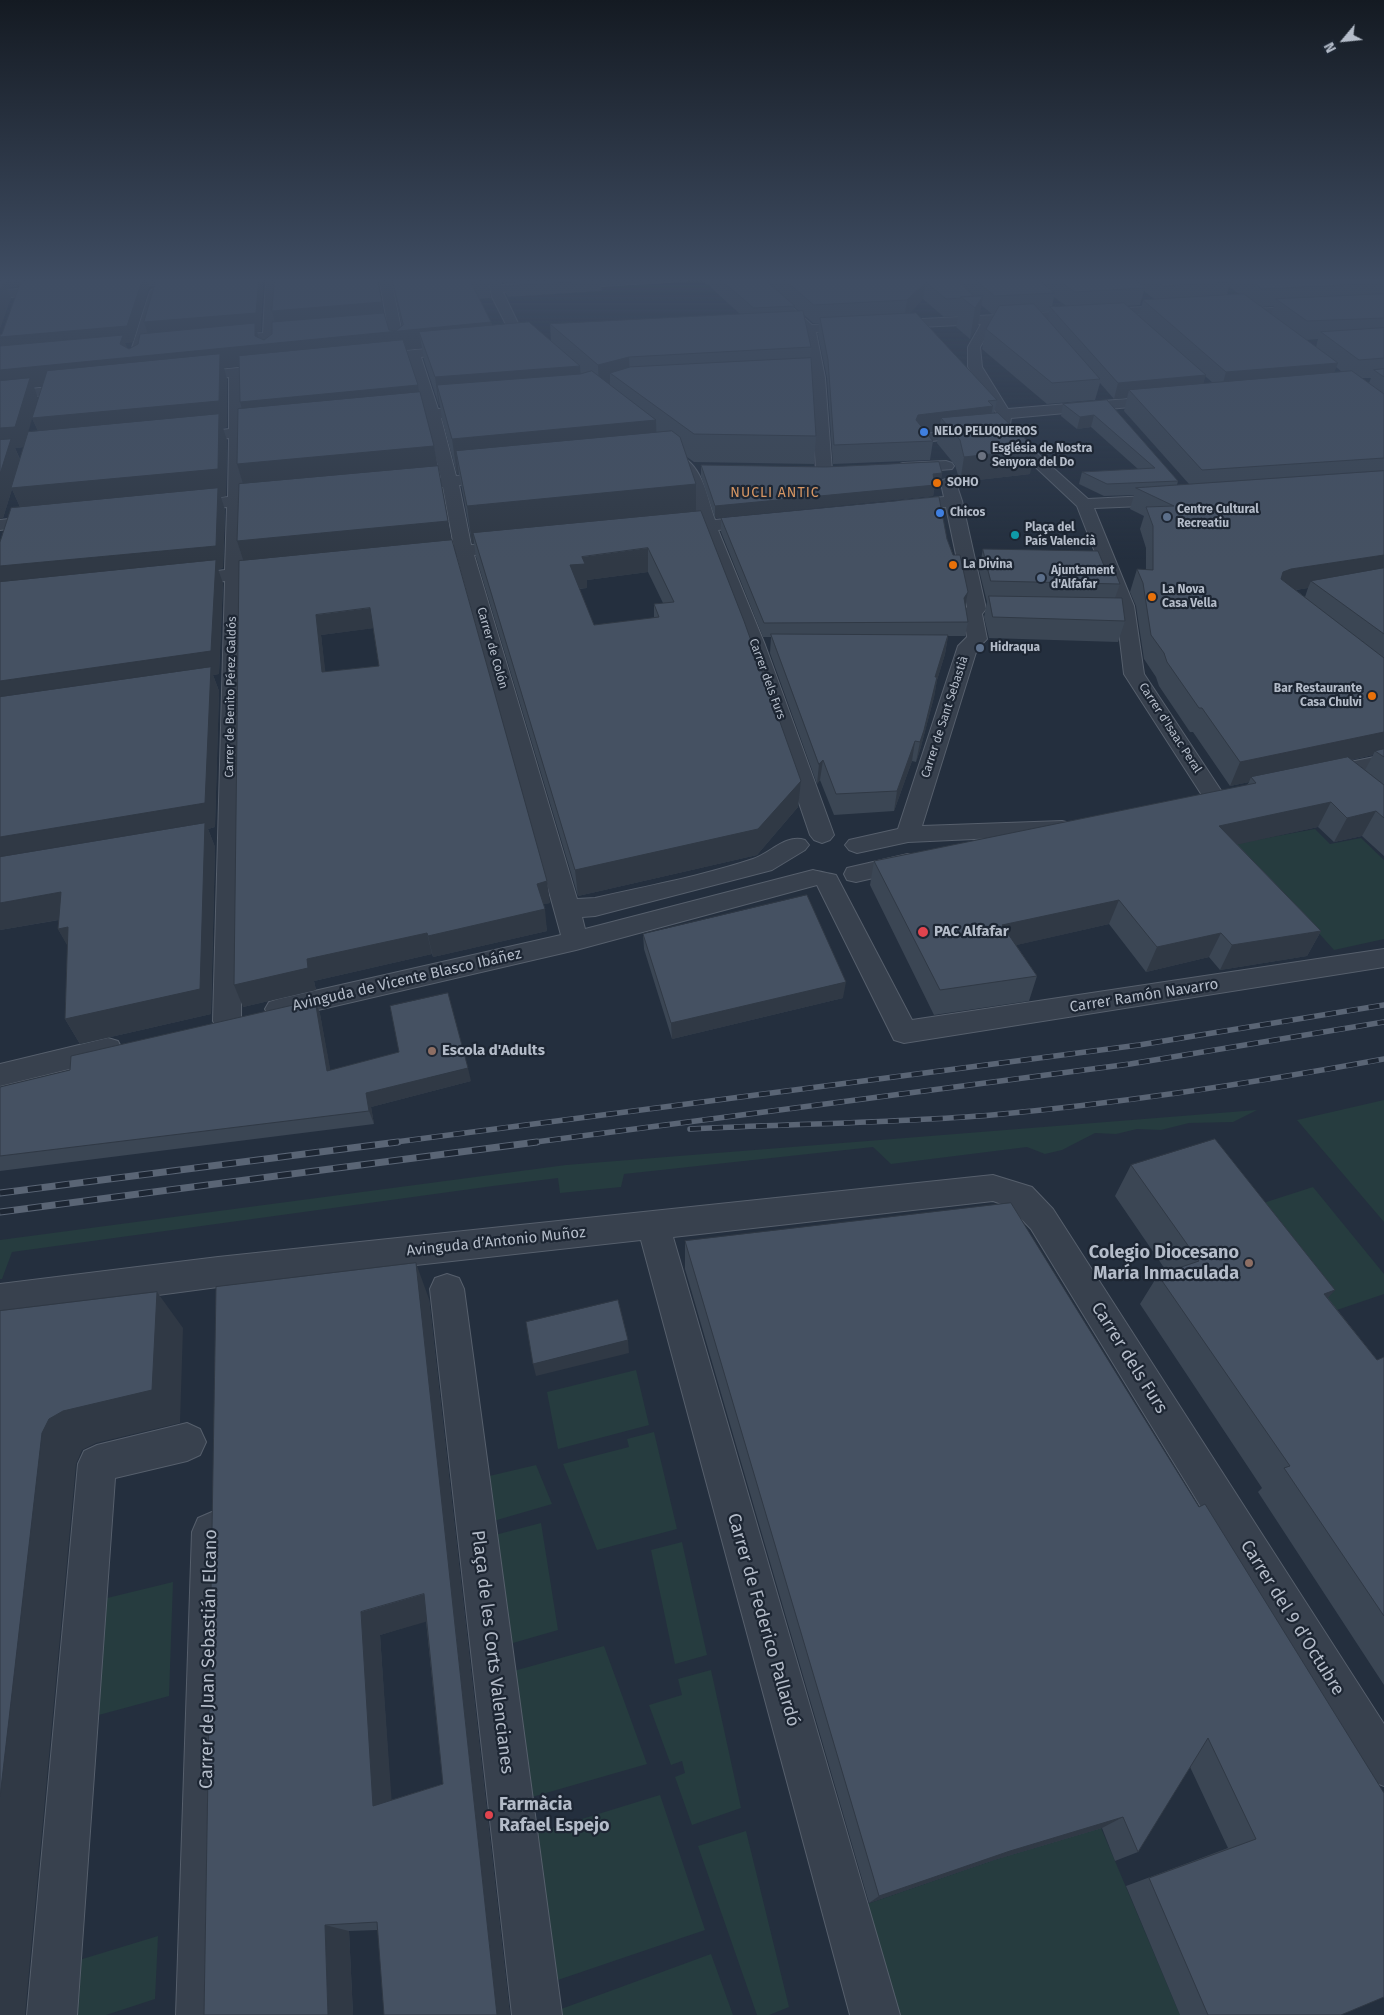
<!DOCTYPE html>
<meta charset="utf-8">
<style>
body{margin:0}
#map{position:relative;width:1384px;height:2015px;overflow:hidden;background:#242f3e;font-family:"Fira Sans",sans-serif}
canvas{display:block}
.north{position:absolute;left:1319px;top:15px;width:50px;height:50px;-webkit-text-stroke:4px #1d2633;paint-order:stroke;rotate:242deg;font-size:14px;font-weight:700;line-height:20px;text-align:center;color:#b4bcc9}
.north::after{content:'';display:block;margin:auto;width:18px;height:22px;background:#b4bcc9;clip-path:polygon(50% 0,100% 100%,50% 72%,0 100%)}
</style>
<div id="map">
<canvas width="1384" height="2015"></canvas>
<div class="north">N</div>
</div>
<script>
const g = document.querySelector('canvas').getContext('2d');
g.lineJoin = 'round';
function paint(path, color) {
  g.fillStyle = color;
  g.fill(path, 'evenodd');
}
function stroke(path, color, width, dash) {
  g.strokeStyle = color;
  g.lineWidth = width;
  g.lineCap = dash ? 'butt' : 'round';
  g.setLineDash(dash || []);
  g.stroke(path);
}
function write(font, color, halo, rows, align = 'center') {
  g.font = font + ' "Fira Sans",sans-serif';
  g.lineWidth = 4.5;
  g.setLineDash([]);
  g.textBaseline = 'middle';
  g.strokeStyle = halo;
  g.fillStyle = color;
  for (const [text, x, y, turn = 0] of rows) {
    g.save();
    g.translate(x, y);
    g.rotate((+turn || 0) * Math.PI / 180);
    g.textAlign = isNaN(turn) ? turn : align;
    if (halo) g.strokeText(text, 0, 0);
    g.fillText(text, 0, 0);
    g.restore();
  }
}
paint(new Path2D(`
 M1315,829L1330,844L1361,838L1384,860V939L1334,950L1299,911L1273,917L1227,830L1240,843Z
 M1384,1100V1222L1297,1120Z
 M1257,1110L1233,1122L1189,1123L1161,1130L1137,1129L1116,1134L1095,1133L1062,1150L1045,1154L1027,1147L891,1164L873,1147L624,1174L621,1187L560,1193L558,1178L493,1186L12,1252L2,1279H0V1240L566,1165Z
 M1313,1187L1384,1274V1294L1334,1311L1254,1206Z
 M636,1370L649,1425L558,1449L547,1392Z
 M654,1432L677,1529L597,1550L563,1464L629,1447L627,1439Z
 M536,1465L552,1504L490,1522L485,1477Z
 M541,1523L558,1630L506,1645L491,1536Z
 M682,1542L707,1655L675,1664L651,1550Z
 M173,1582L169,1696L95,1716L103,1599Z
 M604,1646L647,1764L525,1799L510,1672Z
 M711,1670L741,1808L692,1825L675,1777L685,1773L682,1761L671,1765L649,1705L682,1695L678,1679Z
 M660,1795L705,1930L549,1983L530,1835Z
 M1101,1828L1180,2015H899L867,1904L994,1860Z
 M746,1831L789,2007L769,2015H757L698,1846Z
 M158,1936L155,1999L106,2015H73L76,1961Z
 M711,1954L733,2015H553V2012Z`), '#263c3f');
const minor = new Path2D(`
 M161,278H207L201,281L111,289L105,286L111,283Z
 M266,278H278L275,332L307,329L313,333L311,336L275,339V353L268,357L261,353L262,340L215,343L214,340L215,337L220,336L263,333Z
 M379,278H391L404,344L403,347H393L389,329L350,333L344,329L350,325L387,322Z
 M488,278H500L501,285L624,278H691L685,281L503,292L528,344L522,348L516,344L492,297Z
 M746,278H759L812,325L1181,305L1183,308L1177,312L994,324L980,347L982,367L1008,409L1163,396L1168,397L1170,400L1168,403L1163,404L1011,418L1009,430L1012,431L1088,499L1168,495L1174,497L1176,500L1174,503L1168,505L1094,508L1134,606L1144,674L1226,798L1223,803L1215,805L1207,803L1124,674L1116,606L1077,506L995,429L997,414L968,367V347L981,324L816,332L825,378L832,471L830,474H818L816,471L811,382L774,384L767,380L774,376L811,374L803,333L765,334L763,331L765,328L769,327L798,326Z
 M53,287L57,289L59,291L57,293L0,298V290Z
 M156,287L162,291L139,370L132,374L127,373L125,370L150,291Z
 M1384,302V310L1252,317L1246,313L1252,309Z
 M459,346L464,347L466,350L464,353L421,357L438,409L479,406L484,407L486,410L484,413L479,414L441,418L456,476L496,472L502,474L504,477L502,480L496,482L459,485L471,545L513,541L519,542L522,546L519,550L513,551L474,555L577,899L595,898C647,886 702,876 753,859C771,853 785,834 805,840L809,845L805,850L772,870L595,916L582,917L585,929L813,870C821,872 827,873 836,875L912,1020L1384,949V967L904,1043L894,1040L817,885L576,950L279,1019L269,1016L265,1009L269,1002L279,999L561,935L457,557L419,561L413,560L410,556L413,552L454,547L443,487L405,491L399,489L397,486L399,483L405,481L441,478L426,419L390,422L385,421L383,418L385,415L390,414L424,411L408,359L370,362L363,358L370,354Z
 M277,364L284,368L282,371L243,376L244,428L275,425L280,426L282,429L280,432L244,437V495L275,492L281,494L283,497L281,500L244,505L243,569L275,566L281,567L284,571L281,575L243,580L241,1021L237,1028L227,1031L217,1028L213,1021L225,581L183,585L177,584L174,580L177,576L183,575L225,570L227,507L186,511L180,509L178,506L180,503L186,501L228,497L229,438L188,442L183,441L181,438L183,435L188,434L229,429V377L188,381L181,377L188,373Z
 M78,384L85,388L83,391L0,400V392Z
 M975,429L980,430L982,433L980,436L922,442L917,441L915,438L917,435L922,434Z
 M675,454C702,461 707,497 715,520L757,516L763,517L765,521L763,525L757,526L718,530L765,645L834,835L830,840L822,843L814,840L810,835L745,645L702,532L670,535L664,534L661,530L664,526L698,522L682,471L667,459L670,456Z
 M946,461L952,463L954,466L952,469L903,473L897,471L895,468L897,465L903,463Z
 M949,478L955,480L962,501L986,609L982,614L987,639L977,649L922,826L1062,821L1070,823L1074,828L1070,833L1062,835L908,842L857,853L849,850L845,845L849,840L898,829L958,646L967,637L963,612L967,607L946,507L902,511L896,509L894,506L896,503L902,501L944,497L941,483L943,480Z
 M43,515L49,516L51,520L49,524L0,530V520Z
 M1384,755V769L1324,781L1316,779L1313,774L1316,769Z
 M908,854L917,856L920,862L917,868L856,882L847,880L844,874L847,868Z
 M108,1038L118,1041L122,1049L118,1057L0,1086V1064Z
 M993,1175L1032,1187L1053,1209L1384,1724V1786L1368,1780L1031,1229L1010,1207L993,1201L673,1237L900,2015H850L641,1240L218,1287L0,1316V1284L218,1257Z
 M447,1274L459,1278L464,1289L562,2015H512L430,1289L435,1278Z
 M187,1423L200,1429L206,1442L200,1455L187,1461L115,1478L77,2015H27L78,1464L84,1451L97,1445Z
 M212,1512L226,1518L232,1532L226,2015H176L192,1532L198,1518Z`);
stroke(minor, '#565f6c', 2);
paint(minor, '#38414e');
const railFar1 = new Path2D(`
 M690,1129C791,1124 891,1123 992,1115C1123,1103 1254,1083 1384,1059
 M388,1143L1139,1045L1384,1005
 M528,1143L1130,1064L1384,1022`);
const rail = new Path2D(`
 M0,1193L398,1142
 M0,1212L537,1142`);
stroke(railFar1, '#5a6575', 5.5);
stroke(rail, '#5a6575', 7);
stroke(railFar1, '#1d2633', 4, [11]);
stroke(rail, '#1d2633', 5, [14]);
paint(new Path2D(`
 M0,278H26L23,281L33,280L32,278L149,287L133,342L125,343L127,348L129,349L138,344L147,333L144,322L261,331L257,332L259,337L264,340L272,334L275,322L272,311L377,278L383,313L389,330L396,331L402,326L391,278H488L491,298L479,299L491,322L492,326L551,341L550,324L740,314L710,287L709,285H707L699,278H1384V856L1362,836L1334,842L1318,827L1237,844L1321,931L1307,956L1220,970L1209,957L1146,972L1109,924L1016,945L1037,976L1029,1001L934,1015L870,885L874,861L1247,785L1249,782L1230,786L1193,732H1190L1159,686L1156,677L1144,659L1136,606L1130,592L1137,569L1146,570V548L1140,529L1144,516L1130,509L1134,495L1104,496L1079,484L1082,472L1138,469L1091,427L1077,429L1061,416L1063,404L1107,400L1178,481L1177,485L1189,484L1124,411L1127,398L1114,399L1100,383L1095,400L1047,404L982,349L986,329L994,314H992L981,305L978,326L970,339L956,327L958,316L944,317L923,299L910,313L997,400L994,413L1030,474L960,482L955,465L937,443L939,431L926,433L933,441L930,460L833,464L827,378L818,335L819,323H813L804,315L811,347L810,358L816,436L814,464L694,462L687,457L696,484V511L801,781L798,807L757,855L578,896L476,557L474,543H472L459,474H457L442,419L440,406H439L424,360L422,348L406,350L418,385L434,446L451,540L550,903L543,904L547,931L433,957L432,954L314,981L316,990L243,1007V561L237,541L243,484L237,464L241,409L240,402L239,366L224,368L227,379V427L223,428L227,440L226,496L221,497L225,510L223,568L218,569L223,583L219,674L213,675L219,691L215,827L208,829L215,847L211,1014L80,1044L65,1019L68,946L58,929L59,920L0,930L20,507L12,489L3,518L1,346L0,343V335L2,334L20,284L17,287L7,288L11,298L0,328ZM1229,287L1239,294L1227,295ZM1144,291L1154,299L1143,300L1139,316L1128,306L1140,305ZM1054,297L1066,306L1052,307ZM1274,306L1271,314L1262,307ZM794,307L799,311L794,312ZM1049,311L1048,320L1041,312ZM1318,339L1316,347L1306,340ZM1336,367L1342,372L1334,373ZM1205,376L1213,383L1203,384ZM1362,378H1371L1369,383ZM43,386L32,418L38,431L25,441L34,387ZM24,447L20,459L15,448ZM648,572L663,603L654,604V618L594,625L579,589L587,588V580ZM1308,588L1305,597L1296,590ZM373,628L379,666L325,672L321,635ZM1373,755L1365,770L1352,760Z
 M502,278H599L601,280L602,291L508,297L506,294L505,283H503Z
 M701,465L942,473L940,485H935L933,496L715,518L701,476Z
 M721,518L947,539L968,592L965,606L968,622L965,636H948L945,654L937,680L934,697L920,750L916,762L912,761L894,811L834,815L820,780L817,784L770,653L771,637H763L721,532Z
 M983,549L1105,568L1120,584L1115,598L1125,621L1118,642L989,638L984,617L987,602L979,570Z
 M643,934L843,998L672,1039L644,949Z
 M315,1000L320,1014L330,1070L471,1081L371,1107L374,1124L0,1171V1087L70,1070Z
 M1131,1165L1328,1298L1377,1360L1384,1357V1685L1258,1492L1262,1488L1140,1304L1158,1275L1167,1272L1115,1196Z
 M1011,1203L1341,2015H1180L1126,1886L1228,1848L1190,1767L1138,1852L1115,1861L1102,1828L994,1860L869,1903L685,1269V1241Z
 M429,1299L510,2015H384L378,1930L349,1931L353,2015H204ZM426,1621L443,1784L391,1800L380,1635Z`), '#3b4654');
paint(new Path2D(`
 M0,278H26L17,287L7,288L11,298L0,328Z
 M32,278H130L35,286Z
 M143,278H147L149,287L133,342L125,343L129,354L150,341L144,322L259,278H264L261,331L257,332L260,342L491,322L493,341L419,332L422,348L224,368L227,379V427L223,428L227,440L226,496L221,497L225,510L223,568L218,569L223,583L219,674L213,675L219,691L215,827L208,829L215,847L211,1014L80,1044L65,1019L205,829L0,864V566L24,516L12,489L3,518L0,519V370L4,354L0,343V337ZM220,368L32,418L44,445L20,460L15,448L24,447L38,398L34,387Z
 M926,282L923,299L904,319L907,300Z
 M983,296L978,326L970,339L975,308Z
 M382,302L385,320L277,330L272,311Z
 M629,357L630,382L610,373V387L599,390L598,365Z
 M1338,363L1331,381L1221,390L1226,372Z
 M580,366L582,394L437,385L440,406H439L435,377Z
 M1206,375L1201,392L1129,390L1127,398L1114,399L1118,383Z
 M418,385L422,407L246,425L240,402Z
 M993,406L989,425L941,418L939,431L915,434L916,420L918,415Z
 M1094,415L1091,427L1077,429L1080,417Z
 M656,420L657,455L456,451L459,474H457L452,439Z
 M434,446L439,475L246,494L237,464Z
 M1036,449L1030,474L960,482L964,457Z
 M942,473L940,485H935L933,496L715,518V506Z
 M696,484V520L473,533L474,543H472L467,506Z
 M448,521L452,545L245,566L237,541Z
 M648,548V572L587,580V588L572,589L570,565L582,557Z
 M1384,555V576L1311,581L1308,588L1282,592L1273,595L1283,572L1291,569Z
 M968,592L965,607L964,598Z
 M370,608L375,628L321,635L328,693L322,672L316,615Z
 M948,635L945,654L937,680L934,697L920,750L916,762L920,742L935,677Z
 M1384,732V752L1375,751L1373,755L1254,781L1251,777L1249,782L1230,786L1240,762Z
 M915,741L912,761L894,811L897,791Z
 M823,760L820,780L817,784L819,764Z
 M801,781L798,807L757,855L578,896L575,870Z
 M1331,802L1318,827L1208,851L1219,826Z
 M1376,811L1362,836L1334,842L1347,818Z
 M547,881L550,903L540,905L537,884Z
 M61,892L75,917L0,930V903Z
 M1119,900L1109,924L995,950L1002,925Z
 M545,909L547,931L433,957L428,936Z
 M68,927L72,954L58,929Z
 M1321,931L1307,956L1220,970L1232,945Z
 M427,933L432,954L314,981L316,990L243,1007L234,985L307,959Z
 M1221,933L1209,957L1146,972L1157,947Z
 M846,982L843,998L672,1039L671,1023Z
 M315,1000L320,1014L333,1084L327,1071Z
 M468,1068L471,1081L371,1107L374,1124L369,1111L366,1093Z
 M416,1263L429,1299L510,2015H497Z
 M1335,1290L1309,1319L1324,1294Z
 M157,1292L183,1328L180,1423L96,1443L82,1450L76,1464L25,2015H0V1797L42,1433L49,1419Z
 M628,1340L629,1353L536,1376L533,1364Z
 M424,1594L439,1618L380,1635L393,1820L373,1806L361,1612Z
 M1123,1817L1102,1828L994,1860L869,1903L879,1896L1010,1851Z
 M325,1925L349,1931L353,2015H328Z`), '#303945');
const building = new Path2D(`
 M62,278H143L127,326L0,337V335L2,334L21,281Z
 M157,278H259L256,313L144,322Z
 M275,278H377L382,302L272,311Z
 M392,278H488V280L471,282L491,322L0,370V346L123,335L120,344L129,349L138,344L140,334L255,323V336L264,340L272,334V322L384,313L389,330L396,331L403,325Z
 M581,278H599L601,280L506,286L505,283Z
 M719,278H763L795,306L754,308Z
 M783,278H954L974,296L961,297V298L946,299L926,282L907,300L814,305Z
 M974,278H1036L1055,293L995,296Z
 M1056,278H1134L1145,288L1075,292Z
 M1154,278H1226L1231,282L1164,286Z
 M1247,278H1384V283L1262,289Z
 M0,281H4L0,291Z
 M1244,294L1338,363L1226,372L1143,300Z
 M1384,294V318L1307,321L1276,299Z
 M983,296L975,308L961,297Z
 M1124,303L1206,375L1118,383L1050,307Z
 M1034,304L1100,379L1052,383L986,329L999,306Z
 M803,311L811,347L629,357L598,365L550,324Z
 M916,313L997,400L988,401L993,406L918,415L916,420L933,441L834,445L828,360L820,318Z
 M529,322L580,366L435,377L419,332Z
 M1384,328V358L1359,360L1321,332Z
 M403,340L418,385L240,402L239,356Z
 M220,354L219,401L32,418L47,371Z
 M811,358L816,436L694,434L610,373L630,367Z
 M1384,369V377L1374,370Z
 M592,371L656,420L452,439L437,385L580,374Z
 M1352,371L1384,394V458L1202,470L1129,390Z
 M30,378L15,427L0,428V381Z
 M420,392L434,446L237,464L238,409Z
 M1107,400L1178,481L1107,484L1082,472L1155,468L1094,415L1080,417L1063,404Z
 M998,413L1036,449L964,457L960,440L941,418Z
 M219,414L218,469L11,488L28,432Z
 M672,431L680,437L696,484L467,506L456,451Z
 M11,439L0,474V440Z
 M939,462L942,473L933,474L935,485L715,506L701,465L825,467Z
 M438,466L448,521L237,541L239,484Z
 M1384,471V555L1291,569L1283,572L1281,579L1384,658V732L1240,762L1202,708H1199L1167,662L1164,653L1151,635L1143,583L1137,569L1153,570V526L1146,507L1174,506L1136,488Z
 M218,488L216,546L0,566V542L11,508Z
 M939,497L947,539L953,555H960L968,592L964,598L968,622L764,623L721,518Z
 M701,511L744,621L801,781L758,829L575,870L473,533ZM648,548L674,602L654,604L659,617L594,625L570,565L585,564L582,557Z
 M452,540L547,881L537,884L545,909L428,936L427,933L307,959L308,968L234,985L239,561ZM370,608L379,666L322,672L316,615Z
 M983,549L1098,551L1105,568L1114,569L1120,584L991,581Z
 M216,560L211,651L0,681V582Z
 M1384,568V634L1311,581Z
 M989,596L1122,598L1125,621L993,617Z
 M771,634L948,635L935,677H937L924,730L920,742L915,741L897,791L836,794L823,760L819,764Z
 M211,667L205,803L0,837V697Z
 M1384,749V757L1375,751Z
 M1348,757L1384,785V818L1376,811L1347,818L1331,802L1219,826L1321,931L1232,945L1221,933L1157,947L1119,900L1002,925L1037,976L940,990L874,861L1256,783L1251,777Z
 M205,823L200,989L65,1019L68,927L58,929L61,892L0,903V857Z
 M807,895L846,982L671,1023L643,934Z
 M448,993L468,1068L366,1093L369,1111L0,1156V1087L70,1070L71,1056L315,1000L327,1071L399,1052L390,1006Z
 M1215,1139L1335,1290L1324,1294L1377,1360L1384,1357V1616L1284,1468L1290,1466L1158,1275L1199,1261L1131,1165Z
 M1011,1203L1199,1507L1205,1504L1384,1793V1997L1341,2015H1208L1149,1878L1256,1839L1208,1738L1138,1852L1123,1817L1010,1851L879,1896L685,1241Z
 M416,1263L497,2015H498H384L377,1922L325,1925L328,2015H204L216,1287ZM424,1594L443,1784L373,1806L361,1612Z
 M157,1292L152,1390L63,1411L49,1419L42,1433L0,1797V1311Z
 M618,1300L628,1340L533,1364L526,1322Z`);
paint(building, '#455162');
stroke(building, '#303945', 1);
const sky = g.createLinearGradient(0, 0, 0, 560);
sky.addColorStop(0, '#141a22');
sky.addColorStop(0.5, '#3f4d63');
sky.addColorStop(1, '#3f4d6300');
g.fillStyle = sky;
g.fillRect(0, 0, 1384, 560);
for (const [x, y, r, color] of [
 [924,432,5,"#3f7fe0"],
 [982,456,5,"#6b7280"],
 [937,483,5,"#e8710a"],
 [940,513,5,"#3f7fe0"],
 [1167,517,5,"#5c6f8a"],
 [1015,535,5,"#0f9aa8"],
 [953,565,5,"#e8710a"],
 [1041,578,5,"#5c6f8a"],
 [1152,597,5,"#e8710a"],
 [980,648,5,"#5c6f8a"],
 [1372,696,5,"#e8710a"],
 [923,932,6,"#e0444e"],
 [432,1051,5,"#8d6e63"],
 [1249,1263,5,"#8d6e63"],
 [489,1815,5,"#e0444e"]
]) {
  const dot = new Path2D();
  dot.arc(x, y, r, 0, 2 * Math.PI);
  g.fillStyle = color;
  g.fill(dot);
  stroke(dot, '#1d2633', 2);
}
write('bold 12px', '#b4bcc9', '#1d2633', [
 ["NELO PELUQUEROS",934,432],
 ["Església de Nostra",992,449],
 ["Senyora del Do",992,463],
 ["SOHO",947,483],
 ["Centre Cultural",1177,510],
 ["Recreatiu",1177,524],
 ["Chicos",950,513],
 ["Plaça del",1025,528],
 ["País Valencià",1025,542],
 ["La Divina",963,565],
 ["Ajuntament",1051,571],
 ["d'Alfafar",1051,585],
 ["La Nova",1162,590],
 ["Casa Vella",1162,604],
 ["Hidraqua",990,648],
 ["Bar Restaurante",1362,689,"right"],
 ["Casa Chulvi",1362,703,"right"]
], 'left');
write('12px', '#b4bcc9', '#1d2633', [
 ["Carrer de Colón",492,648,74],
 ["Carrer dels Furs",767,679,70],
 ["Carrer de Benito Pérez Galdós",231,697,-89],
 ["Carrer de Sant Sebastià",945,717,-72],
 ["Carrer d'Isaac Peral",1170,728,57]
]);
g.letterSpacing = '1px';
write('14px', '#d59563', '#1d2633', [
 ["NUCLI ANTIC",775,493]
]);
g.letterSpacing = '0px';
write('bold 15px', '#b4bcc9', '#1d2633', [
 ["PAC Alfafar",934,932],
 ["Escola d'Adults",442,1051]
], 'left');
write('15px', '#b4bcc9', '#1d2633', [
 ["Avinguda de Vicente Blasco Ibáñez",407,980,-13],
 ["Carrer Ramón Navarro",1144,996,-9],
 ["Avinguda d’Antonio Muñoz",496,1242,-6]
]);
write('bold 18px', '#b4bcc9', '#1d2633', [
 ["Colegio Diocesano",1239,1253],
 ["María Inmaculada",1239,1274],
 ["Farmàcia",499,1805,"left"],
 ["Rafael Espejo",499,1826,"left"]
], 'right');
write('18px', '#b4bcc9', '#1d2633', [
 ["Carrer dels Furs",1129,1358,58],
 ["Carrer del 9 d’Octubre",1292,1618,58],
 ["Carrer de Federico Pallardó",763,1620,74],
 ["Plaça de les Corts Valencianes",492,1652,83],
 ["Carrer de Juan Sebastián Elcano",209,1659,-89]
]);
</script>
